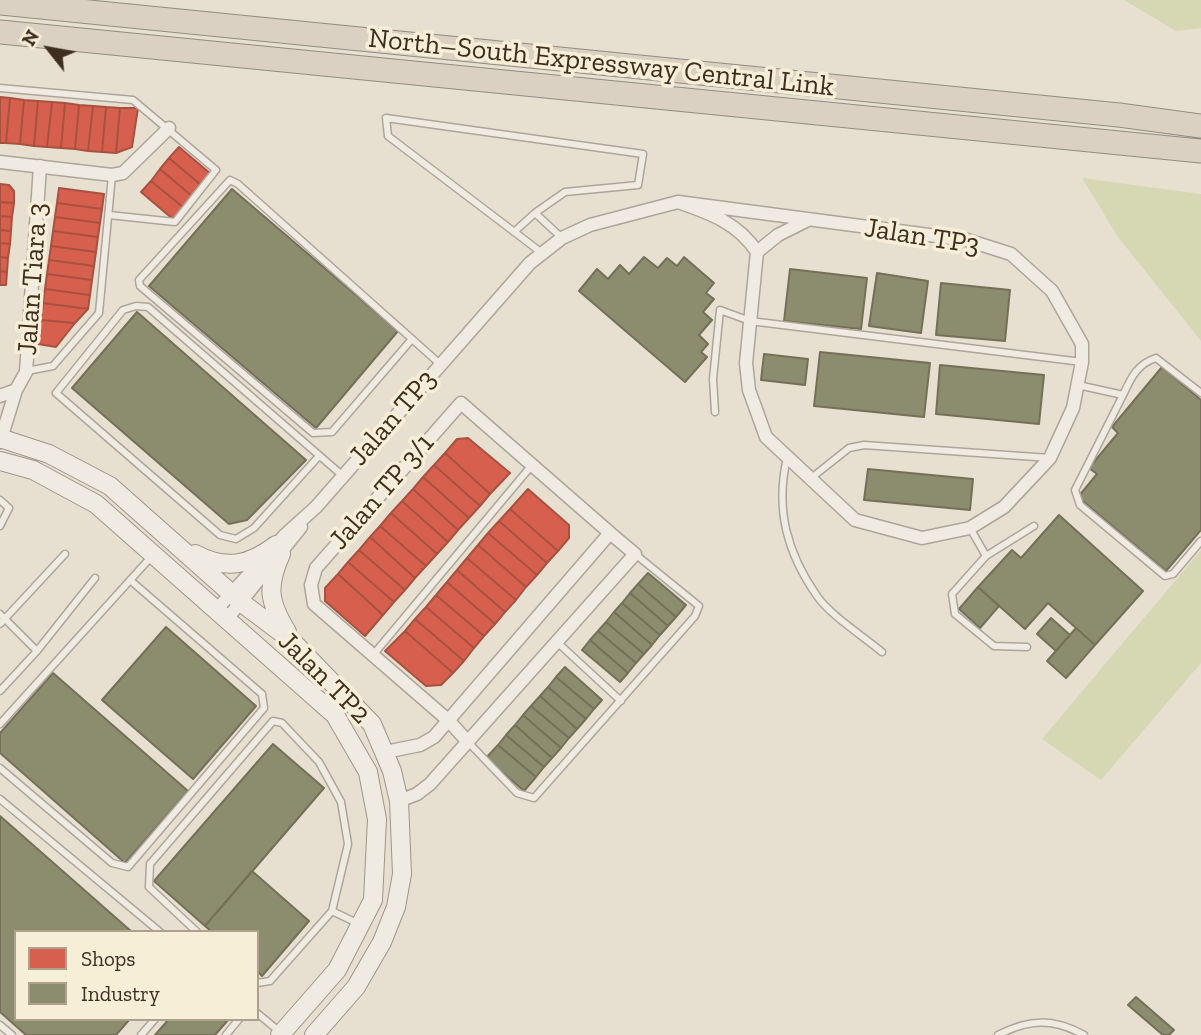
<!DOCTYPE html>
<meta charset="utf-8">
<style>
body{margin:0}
#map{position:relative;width:1201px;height:1035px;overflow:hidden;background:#e7e0d1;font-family:"Zilla Slab",serif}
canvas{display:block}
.legend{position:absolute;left:14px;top:930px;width:245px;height:91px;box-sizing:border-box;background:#f7eed8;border:2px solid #ada18e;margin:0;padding:9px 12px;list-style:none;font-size:21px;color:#3d2e20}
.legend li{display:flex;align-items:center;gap:14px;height:35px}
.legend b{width:35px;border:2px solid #ada18e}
.north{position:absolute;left:14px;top:14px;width:70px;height:70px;-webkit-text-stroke:5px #f7eed8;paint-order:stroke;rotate:301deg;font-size:19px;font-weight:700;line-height:28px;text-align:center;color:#3d2e20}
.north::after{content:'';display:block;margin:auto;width:24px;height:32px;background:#3d2e20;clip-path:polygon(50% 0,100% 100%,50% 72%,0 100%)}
</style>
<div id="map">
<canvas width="1201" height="1035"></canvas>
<ul class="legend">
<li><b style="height:19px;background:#d6604d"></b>Shops</li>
<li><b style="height:19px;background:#8c8c6e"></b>Industry</li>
</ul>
<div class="north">N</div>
</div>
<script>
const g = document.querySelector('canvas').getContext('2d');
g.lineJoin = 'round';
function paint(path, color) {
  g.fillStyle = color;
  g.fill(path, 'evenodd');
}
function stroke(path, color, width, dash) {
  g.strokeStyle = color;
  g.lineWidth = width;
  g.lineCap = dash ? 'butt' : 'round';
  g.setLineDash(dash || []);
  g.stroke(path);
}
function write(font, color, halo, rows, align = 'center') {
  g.font = font + ' "Zilla Slab",serif';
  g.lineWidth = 7;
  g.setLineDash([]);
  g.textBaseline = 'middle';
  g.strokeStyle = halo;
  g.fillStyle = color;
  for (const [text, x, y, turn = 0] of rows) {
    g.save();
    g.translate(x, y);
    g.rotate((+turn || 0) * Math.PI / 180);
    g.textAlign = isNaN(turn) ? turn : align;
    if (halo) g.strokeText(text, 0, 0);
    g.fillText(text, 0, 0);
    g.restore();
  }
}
paint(new Path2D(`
 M1124,0H1201V28L1176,31Z
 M1082,178L1201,194V341L1118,237Z
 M1201,550V663L1101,780L1042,739Z`), '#d6d7b3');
const shops = new Path2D(`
 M0,97L10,98L6,143H0Z
 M10,98L24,100L20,144L6,143Z
 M24,100L38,101L34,146L20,144Z
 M38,101L52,102L47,147L34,146Z
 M52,102L65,103L61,148L47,147Z
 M65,103L79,105L75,149L61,148Z
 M79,105L93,106L88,151L75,149Z
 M93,106L106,107L102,152L88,151Z
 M106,107L120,108L116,153L102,152Z
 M120,108H138L132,147L116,153Z
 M179,147L212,175L202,186L169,158Z
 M169,158L202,186L193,197L160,169Z
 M160,169L193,197L184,208L151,181Z
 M151,181L184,208L174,220L141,192Z
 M0,184L9,185L14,191V203L0,202Z
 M59,188L104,194L102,209L57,203Z
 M0,202L14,203L12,217L0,216Z
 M57,203L102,209L100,223L55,217Z
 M0,216L12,217L11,231L0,230Z
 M55,217L100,223L98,237L53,231Z
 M0,230L11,231L10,244L0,243Z
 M53,231L98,237L96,252L51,246Z
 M0,243L10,244L8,258L0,257Z
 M51,246L96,252L94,266L49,260Z
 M0,257L8,258L7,272L0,271Z
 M49,260L94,266L92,280L47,274Z
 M0,271L7,272L6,285H0Z
 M47,274L92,280L90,295L45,289Z
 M45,289L90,295L88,309L43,303Z
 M43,303L88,309L75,323L41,320Z
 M41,320L75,323L56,347L38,344Z
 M468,438L510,473L490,494L445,453L457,439Z
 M445,453L490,494L480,506L434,465Z
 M434,465L480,506L469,518L423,477Z
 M423,477L469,518L458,530L413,489Z
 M413,489L458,530L448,542L402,501Z
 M528,489L569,525V538L558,551L510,509Z
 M402,501L448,542L437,554L391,513Z
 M510,509L558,551L547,563L499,521Z
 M391,513L437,554L426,566L380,526Z
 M499,521L547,563L537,575L488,533Z
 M380,526L426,566L415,578L370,537Z
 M488,533L537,575L526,587L478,545Z
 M370,537L415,578L405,590L359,550Z
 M478,545L526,587L516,600L467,558Z
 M359,550L405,590L394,602L348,562Z
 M467,558L516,600L505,612L457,570Z
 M348,562L394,602L383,615L338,574Z
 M457,570L505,612L495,624L447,582Z
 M338,574L383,615L365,636L325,601V588Z
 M447,582L495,624L484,636L436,595Z
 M436,595L484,636L474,648L426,607Z
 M426,607L474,648L464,661L415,619Z
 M415,619L464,661L453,673L405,631Z
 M405,631L453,673L441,685L426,686L385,651Z`);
paint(shops, '#d6604d');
stroke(shops, '#a85140', 2);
const industry = new Path2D(`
 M232,189L398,331L316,428L149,286Z
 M644,257L658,268L667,258L677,266L684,257L714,283L706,293L714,299L703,312L712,320L699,335L708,344L701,352L707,357L685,382L579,291L597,269L608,279L620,265L629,274Z
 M790,269L867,278L861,329L784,321Z
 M877,273L928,281L921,333L869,326Z
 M941,283L1010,290L1005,341L936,335Z
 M137,312L306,460L247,520L229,524L72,388Z
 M820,352L930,363L924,417L814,406Z
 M764,354L808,359L805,385L761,380Z
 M940,365L1044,375L1039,424L936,414Z
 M1162,367L1201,400V530L1166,571L1078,497L1097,474L1089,468L1118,433L1112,427Z
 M868,469L973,479L970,510L864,500Z
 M1059,515L1143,591L1095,645L1048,603L1025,629L978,587L1012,550L1021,558Z
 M648,573L686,605L676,617L638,584Z
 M638,584L676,617L668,626L630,593Z
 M978,587L999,606L980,628L959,609Z
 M630,593L668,626L660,635L622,603Z
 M622,603L660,635L652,645L614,612Z
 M614,612L652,645L644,654L606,622Z
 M1051,618L1070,635L1056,651L1037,634Z
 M606,622L644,654L636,663L598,631Z
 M166,627L256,706L193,779L102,700Z
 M1076,628L1095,645L1066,678L1047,661Z
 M598,631L636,663L628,673L590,640Z
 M590,640L628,673L620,682L582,650Z
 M565,667L602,700L594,709L556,677Z
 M53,673L188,791L125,863L0,753V733Z
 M556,677L594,709L586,719L548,687Z
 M548,687L586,719L577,729L540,696Z
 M540,696L577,729L569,738L531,706Z
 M531,706L569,738L561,748L523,715Z
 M523,715L561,748L552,758L515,725Z
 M515,725L552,758L544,767L506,735Z
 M506,735L544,767L536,777L498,745Z
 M273,744L324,788L205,926L154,881Z
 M498,745L536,777L524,791L486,758Z
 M0,816L132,932H16V1019H130L116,1035H26L0,1012Z
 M252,871L309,921L262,976L257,971V932H212L205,926Z
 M1136,997L1174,1030L1169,1035H1163L1128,1005Z
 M169,1019H229L215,1035H155Z`);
paint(industry, '#8c8c6e');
stroke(industry, '#747057', 2);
const lane = new Path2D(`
 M0,88L133,100L216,170L175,222L109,215
 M514,232L535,213
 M542,253L388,136L386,118L643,154L638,185L565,192L535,213L562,238
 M412,339L332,432L313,433L140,286L139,280L230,180L238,184L412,339L440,364
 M27,371L53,366L99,313L112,175
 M1078,385L1123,395L1075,490L1080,505L1165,576L1173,574L1201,541
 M1123,395C1131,378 1137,364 1156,358L1201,393
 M715,412L713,379L720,310L750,321L1082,362
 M319,456L254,528L236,539L220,535L56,393L123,310L136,306L148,307L343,476
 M787,458C775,509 787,553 817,596C830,615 863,636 882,652
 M810,479L849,448L864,445L1050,458
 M0,500L9,508L0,526
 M970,528L986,556L952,594L955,614L994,646L1027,647
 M986,556L1034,526
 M0,614L37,651L95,578
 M0,624L65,554
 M557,642L621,701
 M373,655L532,465
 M0,691L37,651
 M0,724L152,556
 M467,741L517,793L534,798L695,616L699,606L635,554
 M0,768L112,863L128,867L264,708L262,694L130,580
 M0,799L160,932
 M332,911L359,924
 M197,932L149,887L150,864L273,721L282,723L319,762L341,802L348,844L332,911L270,981L257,983
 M257,1013L280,1032
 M0,1025L12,1035
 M141,1035L155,1019
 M226,1035L239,1019
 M998,1035C1029,1019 1053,1018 1084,1035`);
const street = new Path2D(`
 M0,162L112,175L123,173L169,128
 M757,252L778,235L808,220
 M0,396L16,390
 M0,442L16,390L26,372L40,166
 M216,610L285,535L316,507L530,263L562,238L590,225L678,202L967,240L1011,254L1052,291L1082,344V362L1073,408L1050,458L1004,507L970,528L922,538L855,520L766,437L749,390L746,363L757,252C738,223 710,213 678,202
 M227,619L301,527
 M467,741L449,721L314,604L311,585L316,568L461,403L610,533
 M385,752L420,745L434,737L610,533L635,554L430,784L417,794L399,801`);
const secondary = new Path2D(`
 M0,438L49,454L110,486L242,603L290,639L372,724L392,771L399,801L402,874L396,907L382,942L356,987L314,1035
 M0,461L33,470L96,504L335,715L368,772L377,819L373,900L337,970L280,1035
 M195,554C225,570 249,566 276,545
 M281,554C266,587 269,602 287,632`);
const highway = new Path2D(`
 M0,3L1119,115L1201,126
 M0,32L1201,151`);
stroke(lane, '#ada599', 9);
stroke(street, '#ada599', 15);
stroke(secondary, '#9c958a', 20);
stroke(highway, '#928b80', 25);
stroke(lane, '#efebe3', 6);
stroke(street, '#efebe3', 12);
stroke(secondary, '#efebe3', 18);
stroke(highway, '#dad1c2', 23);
write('28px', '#3d2e20', '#f7eed8', [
 ["North–South Expressway Central Link",601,63,6],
 ["Jalan TP3",922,237,9],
 ["Jalan Tiara 3",33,279,-86],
 ["Jalan TP3",393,418,-49],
 ["Jalan TP 3/1",382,492,-49],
 ["Jalan TP2",324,678,45]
]);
</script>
